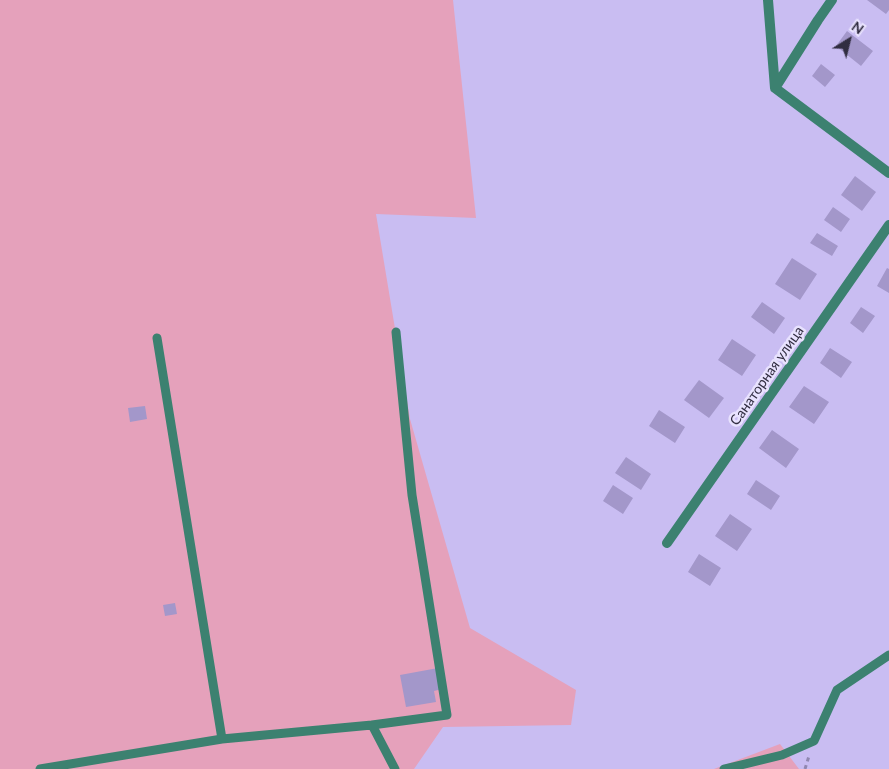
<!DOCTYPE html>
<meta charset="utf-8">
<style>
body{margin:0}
#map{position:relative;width:889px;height:769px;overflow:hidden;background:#c9bdf2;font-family:Lato,sans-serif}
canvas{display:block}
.north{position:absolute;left:824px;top:15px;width:50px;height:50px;-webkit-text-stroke:4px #e8e2fe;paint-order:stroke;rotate:36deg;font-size:14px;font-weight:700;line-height:20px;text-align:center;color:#312d41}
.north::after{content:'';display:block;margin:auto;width:18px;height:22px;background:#312d41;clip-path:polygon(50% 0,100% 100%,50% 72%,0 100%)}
</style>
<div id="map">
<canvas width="889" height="769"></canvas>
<div class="north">N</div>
</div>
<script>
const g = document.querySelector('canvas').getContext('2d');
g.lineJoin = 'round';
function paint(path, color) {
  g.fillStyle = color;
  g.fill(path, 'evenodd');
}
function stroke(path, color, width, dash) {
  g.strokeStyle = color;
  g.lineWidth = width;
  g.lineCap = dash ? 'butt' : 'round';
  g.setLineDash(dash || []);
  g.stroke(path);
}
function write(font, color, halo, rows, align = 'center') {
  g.font = font + ' Lato,sans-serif';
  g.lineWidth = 5;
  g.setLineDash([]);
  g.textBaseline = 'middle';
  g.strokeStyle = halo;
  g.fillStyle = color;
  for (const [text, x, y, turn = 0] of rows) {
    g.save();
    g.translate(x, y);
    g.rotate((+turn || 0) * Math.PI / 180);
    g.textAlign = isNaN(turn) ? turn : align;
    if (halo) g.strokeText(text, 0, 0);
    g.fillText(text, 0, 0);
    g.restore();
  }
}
paint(new Path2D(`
 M0,0H453L476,218L376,214L410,419L470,628L576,690L571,725L443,727L414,769H0Z
 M780,744L799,769H714Z`), '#e5a1bb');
paint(new Path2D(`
 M867,0H889V10L886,14Z
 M847,31L873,51L861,66L836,46Z
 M821,64L835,75L825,87L812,76Z
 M855,176L876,192L862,211L841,195Z
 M833,207L850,219L841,232L824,220Z
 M817,233L838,246L832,256L810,243Z
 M792,258L817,274L800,300L775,284Z
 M887,268L889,269V293L877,286Z
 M762,302L785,318L774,334L751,317Z
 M861,307L875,316L863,333L850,323Z
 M732,339L756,355L742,376L718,360Z
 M830,348L852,362L841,378L820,363Z
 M699,380L724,398L709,418L684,400Z
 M804,386L829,402L814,424L789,407Z
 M145,406L147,419L130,422L128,408Z
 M659,410L685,427L675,443L649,426Z
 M772,430L799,449L786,468L759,448Z
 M626,457L651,474L641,490L615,473Z
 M756,480L780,496L771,510L747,494Z
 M613,485L633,498L623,514L603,501Z
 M730,514L752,529L737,551L715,536Z
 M699,554L721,568L710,586L688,572Z
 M175,603L177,614L165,616L163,605Z
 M438,668L442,689L434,691L436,702L406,707L400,675Z`), '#a397ca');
stroke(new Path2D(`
 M805,769L809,756`), '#9087b0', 3, [4, 4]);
stroke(new Path2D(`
 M157,338L222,739
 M372,725L447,715L412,495L396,332
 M40,769L222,739L372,725L395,769
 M724,769L782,755L814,741L837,690L889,655`), '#3c8170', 9);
stroke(new Path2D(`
 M768,0L775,88L889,173
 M775,88L818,20L832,0
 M667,543L889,225`), '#3c8170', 10);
write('14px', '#312d41', '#e8e2fe', [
 ["Санаторная улица",767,376,-55]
]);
</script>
